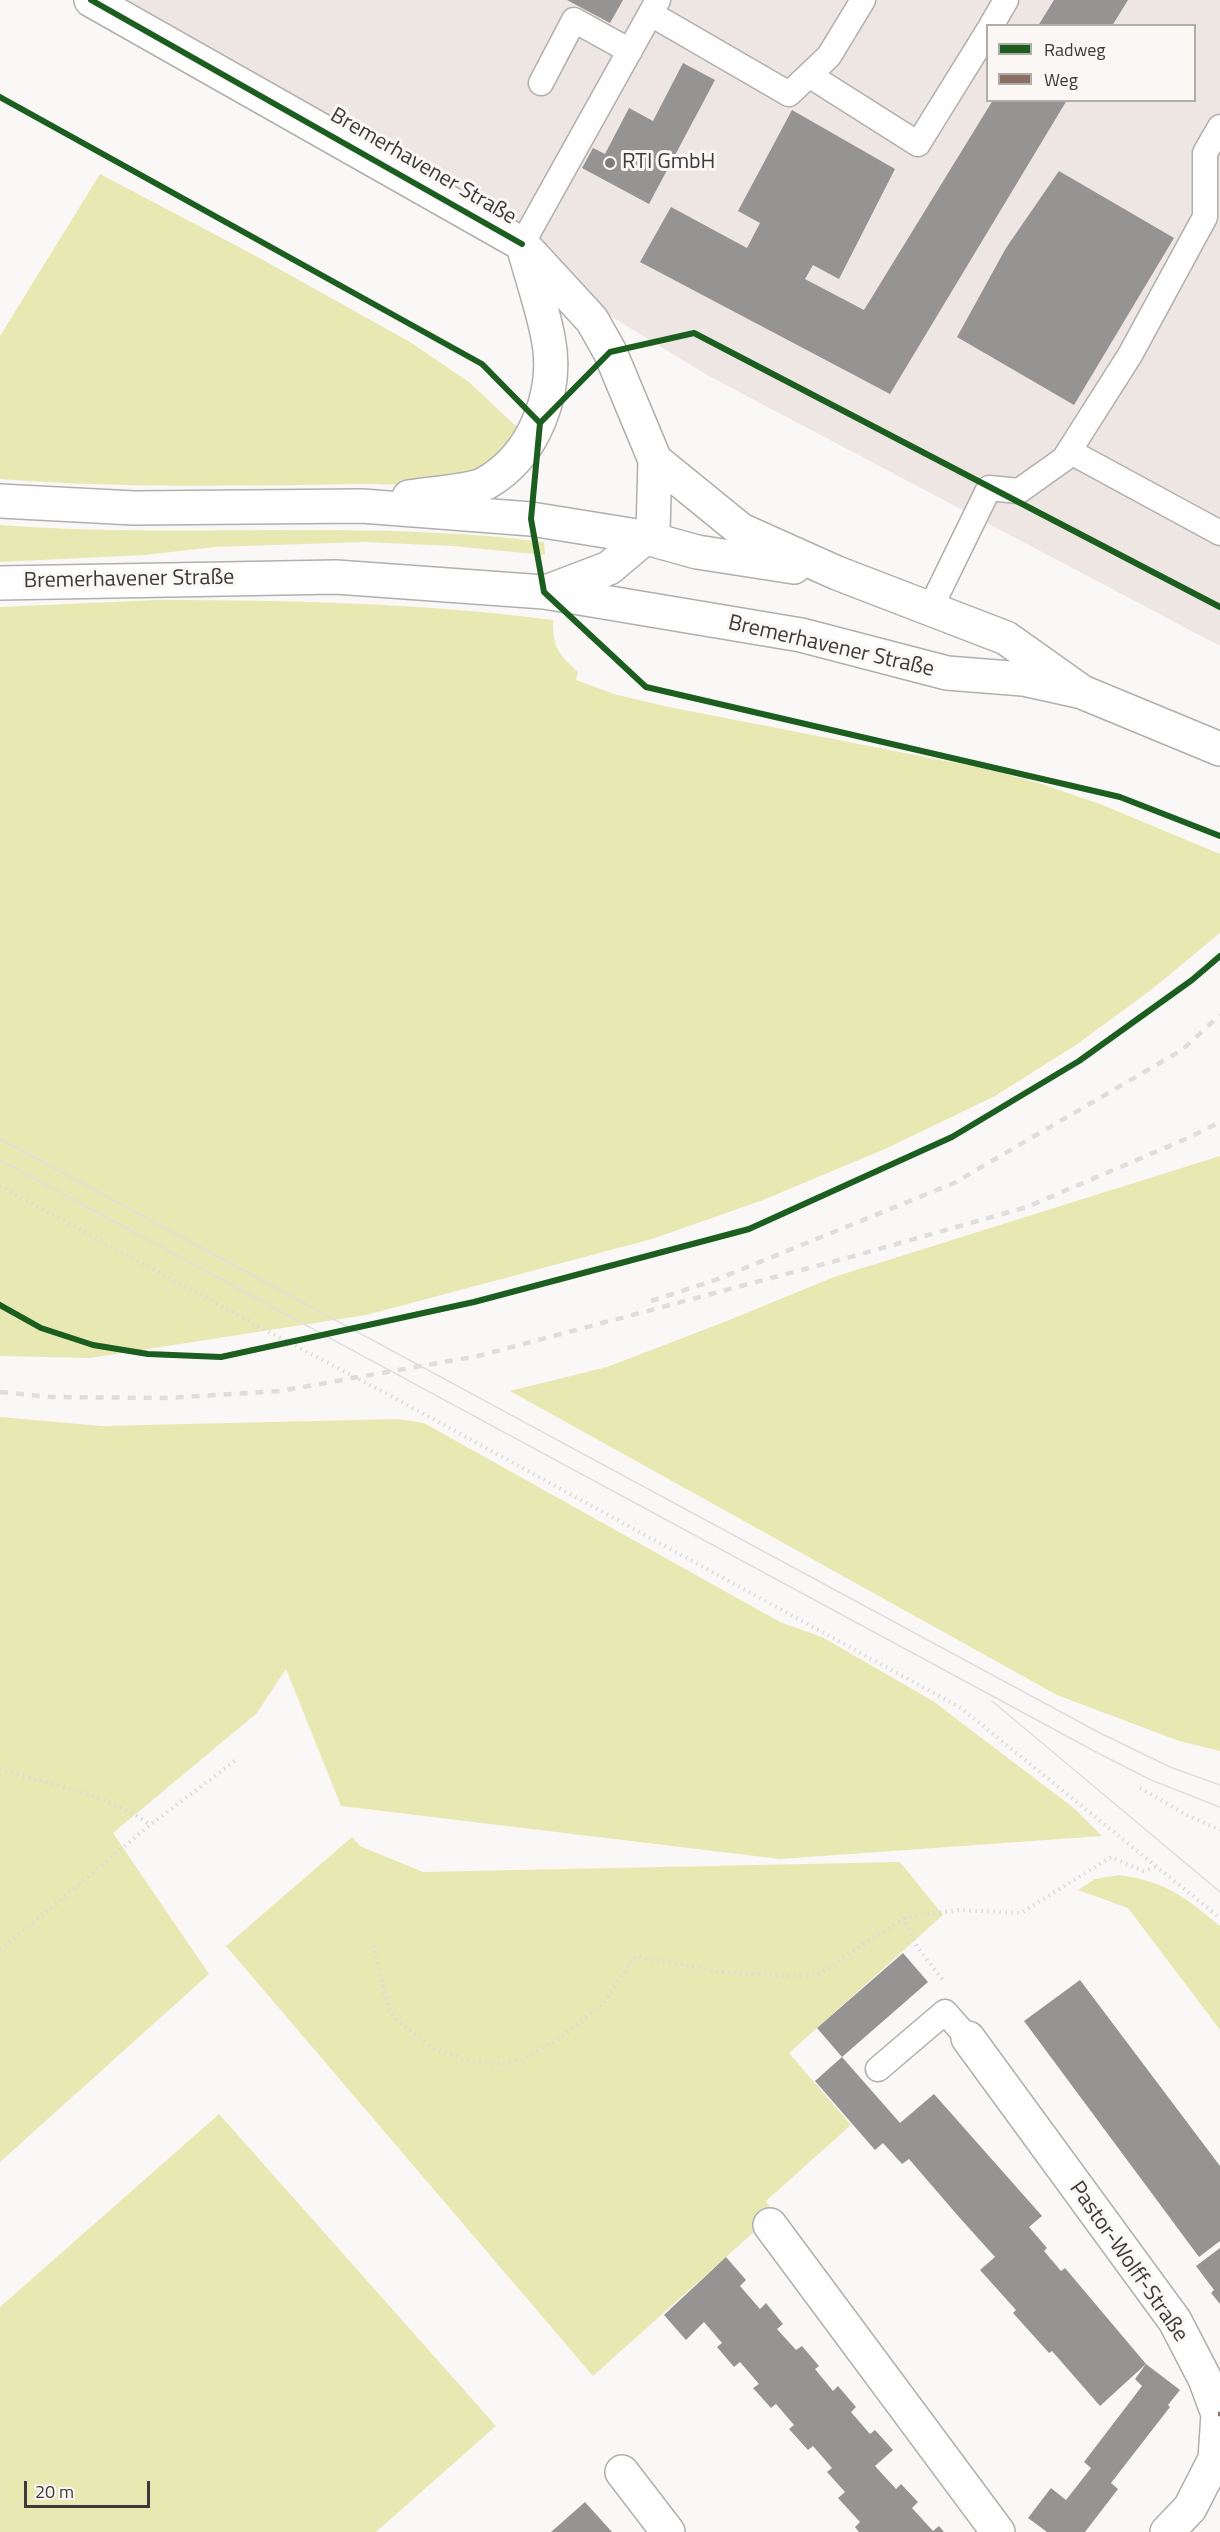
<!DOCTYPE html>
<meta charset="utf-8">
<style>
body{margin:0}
#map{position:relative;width:1220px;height:2532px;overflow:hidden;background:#faf8f6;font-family:"Titillium Web",sans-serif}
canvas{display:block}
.legend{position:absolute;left:986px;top:24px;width:210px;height:78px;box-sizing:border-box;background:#fbf7f5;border:2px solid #afacaa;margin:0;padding:8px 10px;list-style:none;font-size:18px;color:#3c3b3a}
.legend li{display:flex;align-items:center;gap:12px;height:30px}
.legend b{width:30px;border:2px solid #afacaa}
.scale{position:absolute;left:24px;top:2481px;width:126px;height:27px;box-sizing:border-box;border:3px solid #3c3b3a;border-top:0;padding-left:8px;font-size:18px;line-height:21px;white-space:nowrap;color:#3c3b3a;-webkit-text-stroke:4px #fbf7f5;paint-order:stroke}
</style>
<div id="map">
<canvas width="1220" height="2532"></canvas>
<ul class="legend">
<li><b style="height:8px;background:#1b5e20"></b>Radweg</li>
<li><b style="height:8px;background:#8d6e63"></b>Weg</li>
</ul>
<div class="scale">20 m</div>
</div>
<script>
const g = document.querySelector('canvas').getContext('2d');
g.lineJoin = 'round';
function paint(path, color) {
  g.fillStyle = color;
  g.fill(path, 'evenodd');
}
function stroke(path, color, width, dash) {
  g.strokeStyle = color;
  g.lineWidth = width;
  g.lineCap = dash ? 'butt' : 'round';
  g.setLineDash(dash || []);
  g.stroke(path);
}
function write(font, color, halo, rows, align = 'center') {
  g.font = font + ' "Titillium Web",sans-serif';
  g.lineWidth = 6;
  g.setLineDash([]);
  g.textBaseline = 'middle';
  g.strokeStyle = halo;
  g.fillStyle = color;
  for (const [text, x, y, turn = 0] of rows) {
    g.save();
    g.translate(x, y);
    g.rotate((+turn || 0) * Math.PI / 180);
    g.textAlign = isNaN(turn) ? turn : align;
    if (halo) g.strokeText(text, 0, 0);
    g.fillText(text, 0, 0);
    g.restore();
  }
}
paint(new Path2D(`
 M94,0H1220V646L707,375ZM988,26H1194V100H988Z`), '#ede6e2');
paint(new Path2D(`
 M100,174L254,255L410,342L469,382L521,431C505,447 487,470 465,478C443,487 382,484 356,484C237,486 118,488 0,479V336Z
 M0,525C181,539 365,519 544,542L545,555L452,546L364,542L215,547L145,555L0,562Z
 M157,600C289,600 422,603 553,620C553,649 558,653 578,672L576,680L614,694L664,706L982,768L1039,783L1100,804L1220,854V933L1151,990L1076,1045L995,1096L885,1149L763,1200L652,1239L366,1315L90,1358L0,1356V607Z
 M1220,1156V1751L1179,1741L1057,1695L510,1391L607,1367L727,1321L834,1277Z
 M0,1417L102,1426L398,1419L424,1423L780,1622L822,1637L933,1701L1075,1809L1102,1836L780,1859L341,1806L286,1669L257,1713L113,1833L209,1974L0,2162Z
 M352,1837L360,1846L423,1872L900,1862L943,1915L789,2053L851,2125L766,2201L774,2214L593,2376L226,1946Z
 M1120,1875C1169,1883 1183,1896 1220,1926V2030L1128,1908L1078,1890L1095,1879Z
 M219,2114L496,2426L376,2532H0V2307Z`), '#e8e8b3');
paint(new Path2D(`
 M567,0H623L610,23Z
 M1054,0H1128L1112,26H1038Z
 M683,63L715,80L649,204L582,168L593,148L605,154L629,108L653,121Z
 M993,100H1067L890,394L640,262L671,207L747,248L760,223L738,211L792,110L895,169L839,279L813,265L805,279L864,310Z
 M1059,171L1174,238L1074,405L957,337L1006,248Z
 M903,1953L928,1982L842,2057L817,2028Z
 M1080,1980L1220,2166V2241L1199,2257L1024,2021Z
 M842,2057L900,2123L934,2094L1042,2216L1029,2227L1047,2248L1044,2251L1061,2271L1065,2268L1146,2364L1180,2390L1168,2405L1170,2407L1111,2483L1118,2489L1085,2532H1047L1028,2518L1051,2488L1066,2500L1091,2468L1084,2462L1142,2386L1135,2379L1146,2364L1100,2406L1052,2351L1049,2353L1013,2313L1016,2310L980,2270L995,2257L959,2217L909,2159L902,2164L883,2143L875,2150L815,2081Z
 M1220,2248V2304L1211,2293L1214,2290L1196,2266Z
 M726,2257L746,2280L740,2286L760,2309L766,2303L783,2324L777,2329L796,2350L802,2346L819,2366L815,2369L833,2391L838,2386L856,2407L851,2412L870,2434L875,2430L893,2450L875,2466L896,2489L901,2484L918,2502L912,2508L933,2531L939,2526L944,2532H859L855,2527L860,2522L838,2498L845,2492L827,2472L832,2468L813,2446L808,2450L789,2429L794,2425L776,2404L771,2408L753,2388L759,2384L740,2362L734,2367L717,2347L722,2343L704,2322L686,2340L664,2315Z
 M585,2502L612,2532H551Z`), '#959492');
const service = new Path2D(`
 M651,14L789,94L829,56L863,0
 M991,26L1006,0
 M809,75L918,144L988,31
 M541,83L574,20L630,51
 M522,244L658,0
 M1069,451L1220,533
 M930,609L989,488L1019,491L1064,459L1130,355L1205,217V153L1220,127
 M878,2069L945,2012L968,2038`);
const minor = new Path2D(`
 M968,2038L1175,2321L1205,2379L1218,2414L1215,2459L1190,2508L1167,2532
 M770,2225L998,2532
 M622,2472L668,2532`);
const tertiary = new Path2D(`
 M91,0L522,244L592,320L610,352L655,460L741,530L837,573L1006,638L1082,692
 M409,497C426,494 473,491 486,483C535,455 559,391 548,337C542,307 532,278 524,249
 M0,501L134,508L362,506L531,519L643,537L697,552L794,567
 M0,583L336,577L544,592L801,635L947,673L1023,679L1082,692L1220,749
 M546,592L609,568L653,531L655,460`);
stroke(service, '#b1afae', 27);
stroke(minor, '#b1afae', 36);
stroke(tertiary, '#b1afae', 36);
stroke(new Path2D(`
 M0,1186L258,1326
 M391,1396L961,1708L1220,1918
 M0,1769C44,1783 115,1797 150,1825
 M1140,1788L1187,1815L1220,1830
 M904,1918L958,1910L1021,1913L1111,1857L1143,1871L1155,1867
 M373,1945L388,2007L395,2018L432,2048L469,2061L499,2064L521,2060L559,2039L604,2003L635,1956L721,1972L791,1976L818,1974L904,1918L917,1947L943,1980
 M0,1950L150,1825L236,1760`), '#dbdbdb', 4, [1.5, 4.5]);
stroke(service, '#fefefe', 24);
stroke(minor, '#fefefe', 33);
stroke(tertiary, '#fefefe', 33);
stroke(new Path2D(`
 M0,1139L1098,1732L1170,1767L1220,1785
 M0,1160L1096,1752L1151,1780L1220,1807
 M992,1701L1220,1892`), '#dfdede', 1.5);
stroke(new Path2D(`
 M651,1301L718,1279L954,1183L1182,1050L1220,1015
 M0,1392L51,1397L167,1398L280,1391L478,1356L854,1256L1027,1207L1188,1138L1220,1122`), '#dfdede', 4.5, [8, 8]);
stroke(new Path2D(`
 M258,1326L391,1396`), '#dbdbdb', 4, [1.5, 4.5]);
stroke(new Path2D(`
 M1218,2414H1220`), '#8d6e63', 4.5, [9, 4.5]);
stroke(new Path2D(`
 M91,0L522,244
 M0,97L482,364L540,423
 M1220,607L694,333L610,352L540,423L531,519L544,592L646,687L1120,797L1220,836
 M0,1305L41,1328L93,1345L148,1354L221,1357L474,1302L749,1229L952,1137L1079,1061L1192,980L1220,956`), '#1b5e20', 6);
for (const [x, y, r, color] of [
 [610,163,6,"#7e7d7c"]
]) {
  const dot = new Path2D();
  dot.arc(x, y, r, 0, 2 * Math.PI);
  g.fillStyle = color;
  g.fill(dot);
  stroke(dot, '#fbf7f5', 2);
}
write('22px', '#3c3b3a', '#fbf7f5', [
 ["RTI GmbH",622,163]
], 'left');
write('22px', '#3c3b3a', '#fbf7f5', [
 ["Bremerhavener Straße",423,167,30],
 ["Bremerhavener Straße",129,580,-1],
 ["Bremerhavener Straße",831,647,13],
 ["Pastor-Wolff-Straße",1128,2262,55]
]);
</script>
